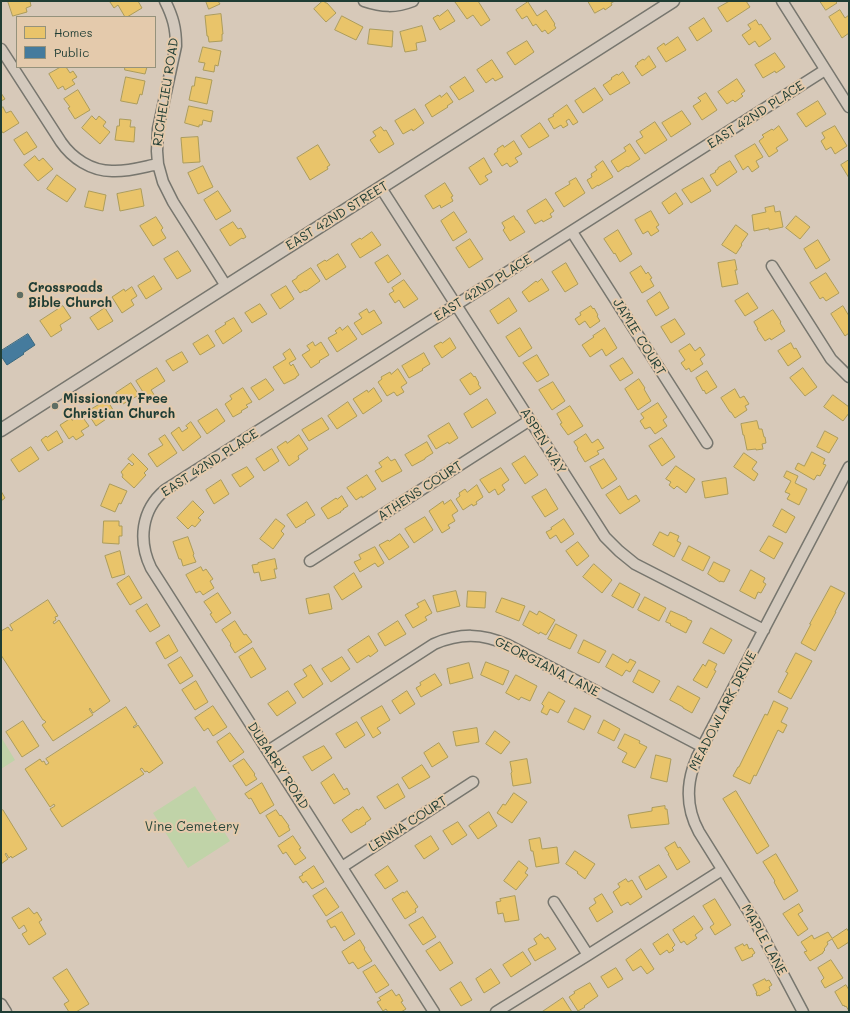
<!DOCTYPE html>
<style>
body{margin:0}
#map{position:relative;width:850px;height:1013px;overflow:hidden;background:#d7c9b9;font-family:Mali,sans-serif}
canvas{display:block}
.frame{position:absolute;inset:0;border:2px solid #1f3d34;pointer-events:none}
.legend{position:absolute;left:16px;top:16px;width:140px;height:52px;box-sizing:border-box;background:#e4caac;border:1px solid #95927c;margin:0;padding:5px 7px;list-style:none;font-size:12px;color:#1f3d34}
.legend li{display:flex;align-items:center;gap:8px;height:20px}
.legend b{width:20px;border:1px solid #95927c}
</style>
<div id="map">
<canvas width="850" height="1013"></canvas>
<div class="frame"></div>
<ul class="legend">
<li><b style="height:11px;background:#e9c46a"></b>Homes</li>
<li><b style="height:11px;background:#457b9d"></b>Public</li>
</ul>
</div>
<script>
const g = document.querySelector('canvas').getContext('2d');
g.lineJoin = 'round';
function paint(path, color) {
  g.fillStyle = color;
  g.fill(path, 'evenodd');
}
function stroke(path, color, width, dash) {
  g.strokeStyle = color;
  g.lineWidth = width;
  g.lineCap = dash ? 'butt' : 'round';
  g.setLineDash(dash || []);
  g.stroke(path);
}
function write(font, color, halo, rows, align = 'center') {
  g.font = font + ' Mali,sans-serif';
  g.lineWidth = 4;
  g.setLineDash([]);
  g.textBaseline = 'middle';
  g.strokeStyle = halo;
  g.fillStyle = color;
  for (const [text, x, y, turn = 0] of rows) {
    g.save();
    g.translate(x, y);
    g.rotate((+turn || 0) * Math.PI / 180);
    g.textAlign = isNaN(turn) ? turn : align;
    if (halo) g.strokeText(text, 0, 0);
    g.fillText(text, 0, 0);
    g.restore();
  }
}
paint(new Path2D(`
 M1,737L15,760L1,769Z
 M195,786L230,841L188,868L153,813Z`), '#c0d3a8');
const homes = new Path2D(`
 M8,1H30L31,6L26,8L27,12L13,16Z
 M111,1H138L142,8L127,17H125L118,5L114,8L110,2Z
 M206,1H218L220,4L209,9Z
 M323,1L326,3H327L336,13L326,22L314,9Z
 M456,1H478L490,20L481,26L473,15L467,19L455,2Z
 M588,1H615L611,3L612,5L605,10L604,8L595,13Z
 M730,1H746L750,7L727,22L718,8Z
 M820,1H835L837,3L826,10Z
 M528,2L537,16L546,10L555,24L554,25L556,28L548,34L545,30L542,32L536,24L533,26L527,16L522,19L516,10Z
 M448,10L455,21L440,30L433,18L438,15L439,16Z
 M840,10L845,18L849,15V33L842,38L829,17Z
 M221,14L223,34H222V41L209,42L208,36H207L205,16Z
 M342,16L363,27L356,40L335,30Z
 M704,18L712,31L697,41L689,28Z
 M756,20L759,25L761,24L771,39L759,47L755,41L749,45L742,35L751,29L748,25Z
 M422,26L426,41L416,43L417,50L405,52L400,32Z
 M370,29L393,31L392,47L368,44Z
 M678,37L686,50L666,62L657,48L664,43L665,45Z
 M527,41L534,52L515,65L507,53Z
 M203,47L221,51L218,66L215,65L214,72L203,70L205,63L199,62Z
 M775,53L785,67L776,73L775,71L763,78L755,65Z
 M649,56L656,67L642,76L635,66L638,64L637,63L643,59L644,60Z
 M492,60L503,77L495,81L493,78L486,83L477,70Z
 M61,67H66L70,73L73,71L77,77L72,80L75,84L65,90L63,86L58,89L49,74Z
 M125,67H147L145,74L125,70Z
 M623,72L630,83L610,95L603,85L612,79L611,78L617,74L618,75Z
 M126,77L145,81L142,95L140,94L137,104L121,101Z
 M196,77L212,80L207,104L189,100L192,86H194Z
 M465,77L474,91L459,100L450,87Z
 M737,79L745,91L741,94L743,96L735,102L733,100L727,104L718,92Z
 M595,88L603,100L583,113L575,101Z
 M78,90L90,110L75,119L68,108L70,107L64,99Z
 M1,93L5,99L1,101Z
 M447,93L453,102L447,106L448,107L432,117L425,105L440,95L441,97Z
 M706,93L717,110L702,120L693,106L701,101L698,98Z
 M818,101L826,114L806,127L797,114Z
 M567,105L578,122L573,125L569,119L566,121L568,125L563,128L561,125L554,129L548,119L554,116L553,115Z
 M189,106L213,111L211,122L203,120L202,125H199V127L185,123Z
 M3,107L6,113L11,111L19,123L3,133L1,130V109Z
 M415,109L424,123L413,131L412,129L403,134L395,121Z
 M682,111L691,124L671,137L662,123Z
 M92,116L96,120L99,116L106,122L103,126L110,132L100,144L82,128Z
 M120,119L131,120L130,127H135L134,142L115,140L117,126H119Z
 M655,122L667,140L645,154L636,141L643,137L640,132Z
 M540,123L549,136L529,148L521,136Z
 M779,126L788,140L776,148L778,151L769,157L759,141L764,137L762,135L772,129L773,130Z
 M835,126L847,146L835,154L831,147L826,150L821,141L825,138L822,133Z
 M381,127L384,131L386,130L394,144L379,153L370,140L376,136L373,132Z
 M27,132L37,147L24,155L14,140Z
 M198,137L200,162L183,163L181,138Z
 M514,141L522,154L515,158L518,162L510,167L507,163L502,166L494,154L498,151L497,149L503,145L504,147Z
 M630,144L640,159L628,167L627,166L618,172L611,161L626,151L624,148Z
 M755,144L763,157L756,161L759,167L752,172L748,166L743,170L735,156Z
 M318,145L330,165L327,167L328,169L310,180L297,158Z
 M35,156L39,161L43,158L53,169L38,181L24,165Z
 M484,158L492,172L485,176L488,180L480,185L469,168Z
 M849,160V178L841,165Z
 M603,161L613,177L598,186V185L592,189L587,180L592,177L591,174L597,170L595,167Z
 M730,161L737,172L717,186L710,175L716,172L715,171L718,169V168Z
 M203,166L213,187L198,194L188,173Z
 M57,175L76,189L67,202L47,189Z
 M576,178L585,193L564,207L555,193L570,184L569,182Z
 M703,178L711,191L691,203L682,190Z
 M445,183L453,196L451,197L453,201L441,208L440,205L433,209L425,196Z
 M141,189L144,206L120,211L117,194Z
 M89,191L106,195L103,211L85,207Z
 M218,191L231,211L216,220L204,200Z
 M676,193L683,204L669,214L662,203Z
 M546,199L554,211L550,214L552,217L543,222L542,220L535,224L527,211Z
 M774,206L775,212L780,211L783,227L769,230V228L754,231L752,215L766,212L765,208Z
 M651,211L659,225L656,227L659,231L651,236L648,231L643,234L635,220Z
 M454,212L467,232L453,241L441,221Z
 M514,216L516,220H517L525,232L510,241L503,230L505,228L502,223Z
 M796,216L810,227L800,239L786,228Z
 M156,217L163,228L161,230L166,238L153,246L140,226Z
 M233,222L238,229L241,228L246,237L243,239L242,238L230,246L220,230Z
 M736,225L748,234L741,244L742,245L736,254L722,245Z
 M618,230L632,254L620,262L615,253L614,254L604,239Z
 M372,232L381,245L360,258L351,244L360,238L361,239Z
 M470,239L483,259L469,268L456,248Z
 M818,240L830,260L816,269L804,249Z
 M178,251L191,271L177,279L164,259Z
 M338,254L346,267L326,280L317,265L325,260L326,261Z
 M388,255L401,274L388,283L375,263Z
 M735,260L737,270H735L738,284L722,287L718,263Z
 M566,263L578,284L565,292L552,272Z
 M641,266L646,274L648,272L652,278L650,279L654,286L642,293L630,273Z
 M311,268L320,281L306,291L305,290L300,293L292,281L297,278V277Z
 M826,273L839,293L826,301L823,297L820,299L810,283Z
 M154,276L162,289L146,299L138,286Z
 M542,279L549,290L529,302L522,292L536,281L537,282Z
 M404,280L418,299L404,308L399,300L395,303L389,294L394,291L392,288Z
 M286,286L294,299L280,309L271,295Z
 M132,287L137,296L131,300L134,305L122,313L112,297L124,289L125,291Z
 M660,292L669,308L656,316L647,301Z
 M748,293L758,308L745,316L735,301Z
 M509,298L517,311L498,324L490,311Z
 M260,304L267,314L252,323L245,313Z
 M63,306L71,318L60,325L62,330L51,337L40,321Z
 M591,306L593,309L594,308L598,315L597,316L600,321L590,328L585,321L579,325L575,319L581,315L580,313Z
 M843,306L849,316V333L845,336L831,314Z
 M105,308L113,321L98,330L90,318Z
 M367,309L369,313L374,310L382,323L362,335L354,323L362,318L359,314Z
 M773,310L781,322L780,323L785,331L771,340L770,338L765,341L757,329H758L754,322Z
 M234,318L242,331L223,344L215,331L226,324L225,323Z
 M675,319L685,334L671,343L661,327Z
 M348,326L357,339L337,352L328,338L337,333L335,331L340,327L342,330Z
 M520,328L532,348L519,357L506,337Z
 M605,328L617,348L606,356L602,349L590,357L582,345L594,337L593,336Z
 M208,335L215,346L200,355L193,344Z
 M450,338L456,348L442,358L434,346L441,342L442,343Z
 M313,342L315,346L321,342L329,355L319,361L320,362L311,368L302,355L310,350L307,346Z
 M791,343L794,349L796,348L801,357L788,366L778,351Z
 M690,344L695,351L700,347L705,355L700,359L703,364L691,372L689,368L686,370L681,363L685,360L679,351Z
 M290,349L296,359L289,363L291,366L293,364L299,375L296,377V378L284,384L273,367L286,359L283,354Z
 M182,352L188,362L173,371L166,361Z
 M424,353L430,364L422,369L423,370L409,378L402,366Z
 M537,355L549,375L537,382L523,363Z
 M623,358L633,373L620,381L610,366Z
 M157,368L165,381L151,390L155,396L148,400L136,381Z
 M803,368L817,387L805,396L790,378Z
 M398,369L407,383L401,387L404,392L397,396L394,392L387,396L378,382L382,379L381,377L390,372L391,374Z
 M707,371L717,387L706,394L704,390L703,391L696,378Z
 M471,373L474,377L475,376L479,383L478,384L481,388L470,395L460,380Z
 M266,379L274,390L259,400L251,388Z
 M639,379L645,388L644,389L651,401L638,410L625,389Z
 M553,382L565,401L552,410L539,390Z
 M131,383L139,395L123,404L116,393Z
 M243,388L252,402L246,405L248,407L241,411L242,412L233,417L225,404L232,399L230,396Z
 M374,388L382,401L363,414L353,399L367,390L368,392Z
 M735,389L740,398L744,396L749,404L745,406L747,410L735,418L731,412H730L721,398Z
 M833,395L849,407V413L843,421L824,407Z
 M487,399L496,413L472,428L464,414Z
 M107,400L115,413L96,426L87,412Z
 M348,402L357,416L337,429L328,416Z
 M658,403L667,417L663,420L667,426L655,434L650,427L645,429L640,421L644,418L641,414Z
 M570,406L583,426L568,435L560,424L562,423L557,414Z
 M217,409L225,421L207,434L198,421Z
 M81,415L89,426L81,431L84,435L76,440L73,436L69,439L60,425L71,418L72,420Z
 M322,418L329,429L309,441L302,430Z
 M757,421L759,429H762L764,437H765L766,443L762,444L763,449L756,450V449L747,450L744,435H743L741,424Z
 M191,422L201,437L183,451L171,433L179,427L182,432L188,428L186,426Z
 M449,423L458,438L449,444L448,442L436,449L428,436Z
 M57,431L63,442L48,451L41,440L46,436L47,437Z
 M825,431L838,438L829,453L817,447Z
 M586,434L592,443L598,439L604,448L597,451L599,454L585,462L577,449L578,448L574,442Z
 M165,435L177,453L157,467L148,454L163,445L159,439Z
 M299,435L308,449L298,456L299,459L289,466L277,447L286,441L287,443Z
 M662,438L675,457L662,466L649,446Z
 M427,442L433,453L425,458V459L412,466L405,455Z
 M31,447L39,459L19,472L11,460Z
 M272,449L279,461L264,471L256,459Z
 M812,452L825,459L823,464L826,465L820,476L817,475L814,480L795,469L798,463L804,466Z
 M744,453L757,462L752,469L758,474L754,481L734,467Z
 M133,454L148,469L144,473L146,475L134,488L122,477L123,475L121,472L129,463L132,466L134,464L128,459Z
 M525,456L538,475L525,484L512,464Z
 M388,457L391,461L395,459L402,471L382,482L375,471L382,467L379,463Z
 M604,459L617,479L602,489L590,467Z
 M676,466L695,479L686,493L677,486L674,489L669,485L671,482L666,479Z
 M247,467L254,477L240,487L232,475Z
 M501,468L509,480L502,485L505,490L498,495L495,489L489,493L480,480Z
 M787,471L798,476L795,483L807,489L799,505L787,499L790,494L785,492L791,481L784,477Z
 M367,475L376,489L362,498V496L356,500L347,488Z
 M726,478L728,494L705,498L702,482Z
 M221,480L229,494L214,504L206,490Z
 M110,484L127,491L121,504L119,503L115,512L101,506Z
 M477,485L483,497L476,502L477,504L473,506L472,504L463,510L456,499L460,496L459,493L465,489L467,492Z
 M620,486L628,500L636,495L640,501L620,514L606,495Z
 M546,489L558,509L545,517L532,497Z
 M1,491L5,498L1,501Z
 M342,496L348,506L343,509H344L340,512H341L328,519L321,508L336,498L337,499Z
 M451,500L458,511L452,515L455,521L448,525L450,528L442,533L429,511L443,501L444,504Z
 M193,501L204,512L198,518L201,520L195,527L192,525L188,529L177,518Z
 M307,502L315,515L305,521L306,522L296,528L287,515Z
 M782,509L795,517L786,533L773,526Z
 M425,517L433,530L414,543L405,529Z
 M276,519L285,526L281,531L284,534L273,549L260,539Z
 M564,519L574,534L561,543L556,535L550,539L546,532L552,529L551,528Z
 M104,521H119V526H122V536H119V544L103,543Z
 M660,532L668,536L670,532L679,536L677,541L681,543L674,557L653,545Z
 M400,534L409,547L389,560L379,545L388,540L389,541Z
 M769,536L783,543L774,559L760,551Z
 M188,537L194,554L193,555L196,562L183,566L181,559H179L173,542Z
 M578,542L589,556L577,566L566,551Z
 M689,546L710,557L703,571L682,560Z
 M375,547L384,563L378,567L375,563L360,572L354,562L361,559L359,555Z
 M120,551L125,574L112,578L105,556Z
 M275,559L277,569H274L276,578L261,581L259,572L254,573L252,565L258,564V563Z
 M714,562L730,570L724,582L720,581V582L708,574Z
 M594,564L612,580L602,593L583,577Z
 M201,567L203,571L206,569L213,579L210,581L214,588L203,595L200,591L196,593L186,575Z
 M751,570L765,578L763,582L766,584L761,593L758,592L755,599L740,591Z
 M354,573L362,587L342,600L334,587Z
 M129,576L142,598L130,605L117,584Z
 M620,583L640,594L633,608L612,596Z
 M831,586L845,593L835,612H836L815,651L801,643L811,624H810Z
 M456,591L460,606L437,612L433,596Z
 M468,591L486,592L485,608L467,607Z
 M218,593L231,613L216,623L210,614L212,613L204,602Z
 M329,594L332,609L309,614L306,599Z
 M645,597L666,608L659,621L638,610Z
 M502,598L525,606L519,621L496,612Z
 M48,600L58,616L55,617L56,620L53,622L54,624L59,620L110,701L93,713L90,708L89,709L93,715L53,741L42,725L46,722L44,720H43L1,655V631L8,627L11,631L13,630L10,625Z
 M425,600L432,613L425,617L427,620L413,628L405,615L419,607L417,604Z
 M147,604L160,626L150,632L136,611Z
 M530,611L537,615L539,611L555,620L546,635L540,632L539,634L523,625Z
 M671,611L687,618V619L692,621L686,633L670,625L671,624L666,622Z
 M235,621L244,635L246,634L252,642L235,653L230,645L231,644L222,630Z
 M398,621L406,634L385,646L378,634Z
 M556,624L577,635L570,649L548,639Z
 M711,628L732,640L724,654L703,643Z
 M169,635L178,651L165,659L156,643Z
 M369,636L378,651L370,657L369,655L357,663L348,650Z
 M584,640L606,651L599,663L578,653Z
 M253,648L266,669L251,678L239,657Z
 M796,653L812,661L791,699L778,692L788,673L786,672Z
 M613,654L628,663L630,659L636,662L630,672L626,670L622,676L606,667Z
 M181,657L193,676L180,684L168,665Z
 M342,657L350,669L331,682L322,669Z
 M709,660L717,664L714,670L716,671L707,688L693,680L703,664L705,666Z
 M486,662L509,671L503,685L481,675Z
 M469,663L473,678L450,684L447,669Z
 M311,665L323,684L303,698L294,684L307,676L303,670Z
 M639,670L660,681L653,693L633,682Z
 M435,674L442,685L421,697L416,688L421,685L420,683Z
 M516,675L537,686L530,701L521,697L519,700L506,693Z
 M196,681L208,702L195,710L182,690Z
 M678,686L700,698L692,713L683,708V707L670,700Z
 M288,691L296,703L277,716L268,704Z
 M407,691L415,704L400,714L392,701Z
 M549,692L565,701L558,713L550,709L547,715L541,712L544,706L542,704Z
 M774,701L788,708L781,722L787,725L783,733L778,730L756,776L754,775L750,784L733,776L738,767H739L765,714L767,715Z
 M213,706L227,727L213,736L208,728L204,731L195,718Z
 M382,706L390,720L377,728L381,733L373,738L361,718Z
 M126,707L137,724L133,727L134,728L138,725L163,763L149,773L147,771L145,772L142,768L140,769L144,774L62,827L50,809L55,806L54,804L50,807L25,769L40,759L42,762L44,761L46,765L49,763L46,759Z
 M575,708L591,716L584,730L568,722Z
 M604,720L620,729L614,741L598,733Z
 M23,721L39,746L22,757L6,732Z
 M357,722L365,735L345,748L336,734Z
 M477,728L479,742L456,746L453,732Z
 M495,731L510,742L501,754L486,744Z
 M230,733L244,752L230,762L217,742Z
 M625,734L640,741L639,743L647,747L635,768L622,762L627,753L618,748Z
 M439,743L448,757L432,767L424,753Z
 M324,746L332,758L312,771L303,757Z
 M656,755L671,759L667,782L651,778Z
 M244,759L255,774L254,775L257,779L246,786L233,766Z
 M527,759L531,783L513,786L511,773L512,772L510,762Z
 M422,765L430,777L409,789L402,778Z
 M334,774L344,790L347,788L350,794L334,804L321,783Z
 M262,783L274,805L260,814L251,798L249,799L245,794Z
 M398,784L405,797L385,809L377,797Z
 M736,791L769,846L757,854L723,799Z
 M514,793L527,802L512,823L497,813L503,804L505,805Z
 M665,806V809H667L669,824L631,828L628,815L652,811V808Z
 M363,807L371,819L365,823L366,824L351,833L342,820L357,809L358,810Z
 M3,810L27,849L12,858L11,856L9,858L6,853L5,854L8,859L1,864V811Z
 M276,810L280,816L281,815L284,819L289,826H288L290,830L279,837L266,816Z
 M489,812L497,826L478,839L469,826Z
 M458,822L467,835L452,845L443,831Z
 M293,836L301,848L299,849L306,858L295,865L286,852L283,854L278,846Z
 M431,836L439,849L424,859L415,846Z
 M540,838L542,849L557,847L559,863L536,867L533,851H531L529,840Z
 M675,842L678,848L680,847L690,862L677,870L668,854H669L665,848Z
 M575,851L595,864L585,879L577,873L578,872L566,864Z
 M776,854L798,891L784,900L774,882L775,881L763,862Z
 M519,861L528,868L525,873L528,875L516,890L504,881Z
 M659,865L667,877L646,890L639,877Z
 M314,866L324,882L312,889L306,881L303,883L299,877L303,875L302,874Z
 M388,866L398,881L385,889L375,875Z
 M626,879L628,882L632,880L642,897L630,905L628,902L621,906L613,892L620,887L618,884Z
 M326,888L339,907L326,916L313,896Z
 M407,891L418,907L415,909L416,912L405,919L392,899L403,892L404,893Z
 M602,894L613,912L597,922L589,908L596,903L594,899Z
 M515,896L519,920L505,922L503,913L498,914L496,902L501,901L500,899Z
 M715,899L731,925L715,935L710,927L714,924L703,906Z
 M799,904L803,911L798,914L808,929L798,936L783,914Z
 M29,908L34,914L37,912L42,920L39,922L46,934L29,945L22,934L27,931L24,925L19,929L12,918Z
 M342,912L355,934L344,941L335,926L331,928L327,921Z
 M694,916L703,929L695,935L697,938L687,945L684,941L681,943L673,930Z
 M423,917L436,937L423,945L409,925Z
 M847,929L849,932V942L838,949L832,939L827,942L828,944L824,949L825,950L823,952V953L810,961L804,952L807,951L801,942L812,935L814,939L828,932L832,938Z
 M541,934L545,939L548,937L556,949L535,961L528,949L537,944L534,939Z
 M668,934L675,945L672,948L674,950L669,953L667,950L660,955L653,944Z
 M360,940L365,948L364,949L372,961L358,969L353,962L349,964L342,952Z
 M440,942L453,963L440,971L426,951Z
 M743,944L744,946L747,944L749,949L752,948L755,953L752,955L753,956L742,961L735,948Z
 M641,949L654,969L647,974L641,966L633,971L626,960Z
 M523,952L531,964L511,977L503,965Z
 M831,960L843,978L825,988L821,981L824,978L818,968Z
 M375,965L389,985L376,993L363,972Z
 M616,968L623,979L608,988L601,977Z
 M67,969L89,1004L76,1012H69L64,1004L69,1001L53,978Z
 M491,969L500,983L484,993L476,979Z
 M765,979L766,981L769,980L772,985L769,987L770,990L759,996V995L757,996L756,993H757L753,985Z
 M461,982L472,1000L461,1006L450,989Z
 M590,983L598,996L584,1006L585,1007L578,1011L569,997L575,993L574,992Z
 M846,985L849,990V1011L846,1006L845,1007L844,1005L843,1006L835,992Z
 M392,990L396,996L399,994L403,1001L401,1002L406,1009L401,1012H388L386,1009L383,1011L377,1002L381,1000L379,998Z
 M563,998L572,1012H542Z`);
paint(homes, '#e9c46a');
stroke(homes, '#ac9c5a', 1);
const public = new Path2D(`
 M28,334L35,345L23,353L24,354L7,365L1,356V351Z`);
paint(public, '#457b9d');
stroke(public, '#3a687e', 1);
const minor = new Path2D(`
 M165,1C173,17 176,28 176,46L158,129L157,151L158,164L163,182L173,202L226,286
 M364,1C382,7 395,8 413,1
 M782,1L849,107
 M1,49L61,142C72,158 91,171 112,171C127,172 143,167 158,164
 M381,188L605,537L619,551L635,564L764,630
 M572,232L707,443
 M772,266L831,359L849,377
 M310,561L530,420
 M268,751L434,644C460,633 482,633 508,645L703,747
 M342,867L473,782
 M554,902L588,955
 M1,1004L6,1012
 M434,1012L151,568C138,541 141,510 165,490L825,70
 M496,1012L588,955L722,870
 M803,1012L757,925L699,832C688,812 686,790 693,768C694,764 696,761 697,757L849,467`);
const tertiary = new Path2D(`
 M1,430L673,1`);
stroke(minor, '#77766e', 13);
stroke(tertiary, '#77766e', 15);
stroke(minor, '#d3c9bd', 10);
stroke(tertiary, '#d3c9bd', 12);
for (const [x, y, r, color] of [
 [20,295,4,"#5f6e63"],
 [55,406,4,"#5f6e63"]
]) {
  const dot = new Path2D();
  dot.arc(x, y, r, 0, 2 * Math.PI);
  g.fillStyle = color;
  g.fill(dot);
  stroke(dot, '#e4caac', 1.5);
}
write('13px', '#1f3d34', '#e4caac', [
 ["RICHELIEU ROAD",166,92,-81],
 ["EAST 42ND PLACE",756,115,-33],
 ["EAST 42ND STREET",337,216,-32],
 ["EAST 42ND PLACE",483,288,-32],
 ["JAMIE COURT",639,337,58],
 ["ASPEN WAY",543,441,58],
 ["EAST 42ND PLACE",210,463,-33],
 ["ATHENS COURT",420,491,-33],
 ["GEORGIANA LANE",547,667,27],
 ["MEADOWLARK DRIVE",723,711,-63],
 ["DUBARRY ROAD",278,766,57],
 ["LENNA COURT",408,824,-33],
 ["MAPLE LANE",764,940,61]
]);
write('bold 13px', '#1f3d34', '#e4caac', [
 ["Crossroads",28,288],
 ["Bible Church",28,303],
 ["Missionary Free",63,399],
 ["Christian Church",63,414]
], 'left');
write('13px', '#264539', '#e4caac', [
 ["Vine Cemetery",192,827]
]);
</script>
